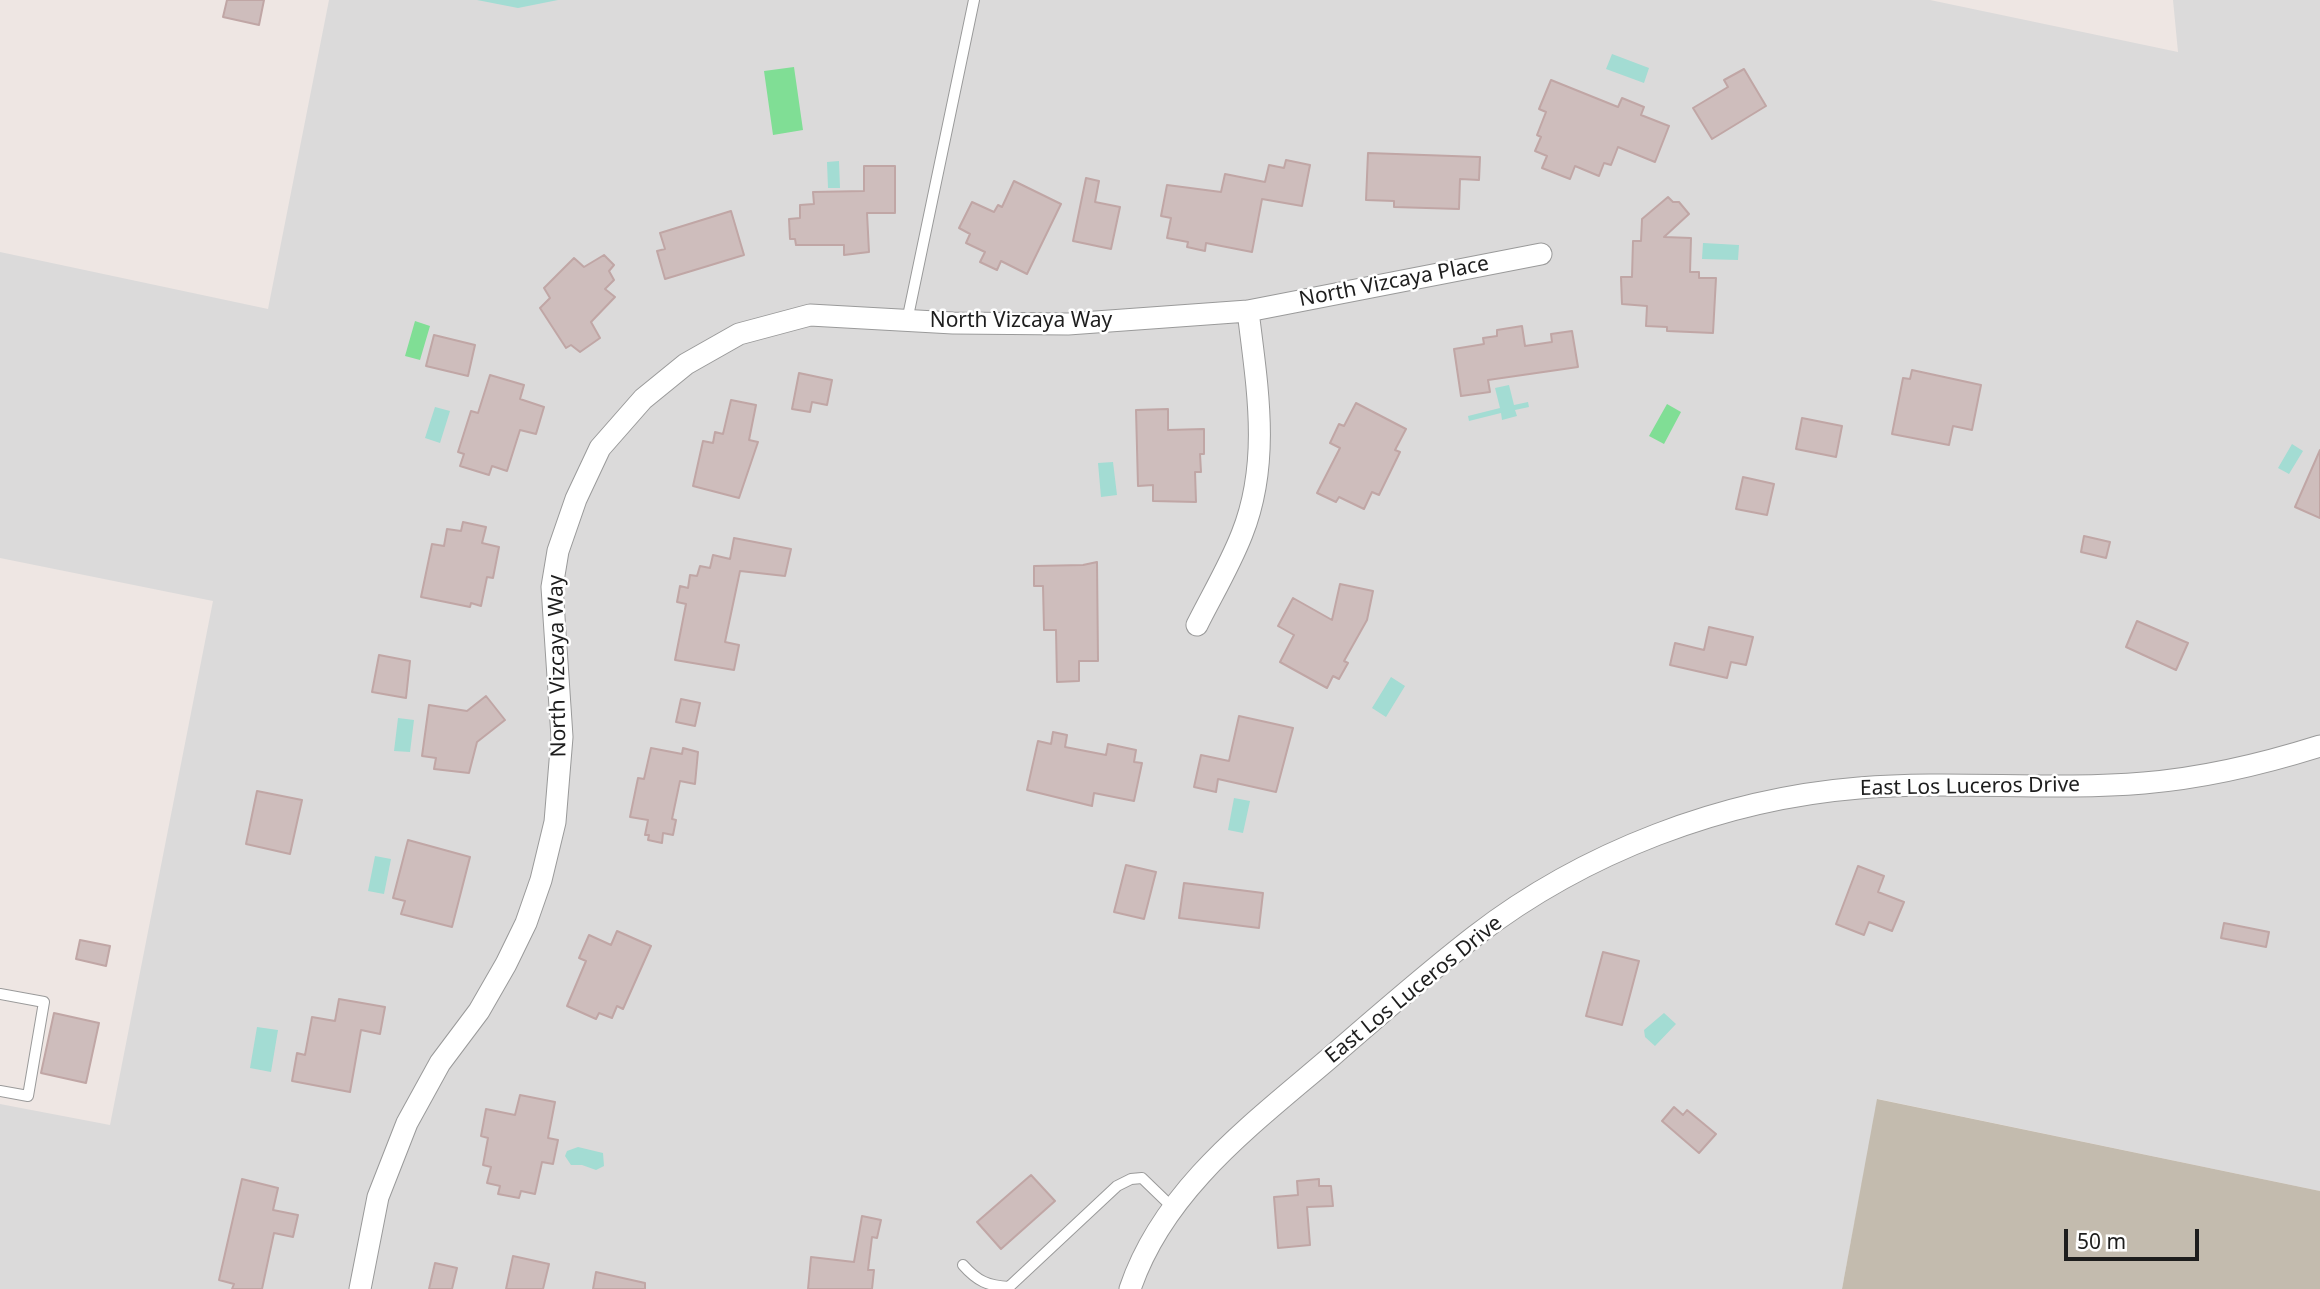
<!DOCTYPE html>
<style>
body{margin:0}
#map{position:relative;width:2320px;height:1289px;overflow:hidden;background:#eee6e3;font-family:"Noto Sans",sans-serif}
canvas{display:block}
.scale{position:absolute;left:2064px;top:1229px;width:135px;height:32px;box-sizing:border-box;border:4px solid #1d1d1d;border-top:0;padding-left:9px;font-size:21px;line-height:24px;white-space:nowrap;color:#1d1d1d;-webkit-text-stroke:5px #fff;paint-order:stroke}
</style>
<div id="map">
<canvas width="2320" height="1289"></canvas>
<div class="scale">50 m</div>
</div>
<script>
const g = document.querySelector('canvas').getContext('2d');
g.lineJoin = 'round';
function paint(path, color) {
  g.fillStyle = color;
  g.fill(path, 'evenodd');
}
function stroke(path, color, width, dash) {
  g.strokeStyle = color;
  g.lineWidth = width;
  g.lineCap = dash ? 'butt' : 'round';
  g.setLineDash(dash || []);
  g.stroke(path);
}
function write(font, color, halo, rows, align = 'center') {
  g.font = font + ' "Noto Sans",sans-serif';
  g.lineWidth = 5;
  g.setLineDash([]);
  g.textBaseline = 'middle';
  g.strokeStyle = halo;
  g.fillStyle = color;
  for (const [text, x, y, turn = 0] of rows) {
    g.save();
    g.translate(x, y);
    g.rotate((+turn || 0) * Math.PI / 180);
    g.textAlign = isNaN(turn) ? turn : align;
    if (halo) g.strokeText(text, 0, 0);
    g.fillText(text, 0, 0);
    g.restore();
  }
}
paint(new Path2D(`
 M329,0H1930L2178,52L2173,0H2320V1191L1878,1099L1842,1289H0V1104L110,1125L213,601L0,558V252L268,309Z`), '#dbdada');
paint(new Path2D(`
 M1877,1099L2320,1191V1289H1842Z`), '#c3bbae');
paint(new Path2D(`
 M794,67L803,130L773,135L764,71Z
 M415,321L430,326L420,360L405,356Z
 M1667,404L1681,412L1664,444L1649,436Z`), '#80de95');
paint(new Path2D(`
 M477,0H558L518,8Z
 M1612,54L1649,68L1644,83L1606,69Z
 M839,161L840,188H828L827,162Z
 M1703,243L1739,245L1738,260L1702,259Z
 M1509,385L1514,405L1528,402L1529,407L1515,410L1517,416L1502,420L1501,413L1469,421L1468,416L1500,408L1495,388Z
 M435,407L450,411L440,443L425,438Z
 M2292,444L2303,451L2289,474L2278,468Z
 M1113,462L1117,495L1101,497L1098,463Z
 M1391,677L1405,686L1386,717L1372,708Z
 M398,718L414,720L410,752L394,751Z
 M1234,798L1250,801L1243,833L1228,830Z
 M375,856L391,859L384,894L368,891Z
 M1664,1013L1676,1024L1655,1046L1645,1037L1644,1030Z
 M257,1027L278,1030L271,1072L250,1068Z
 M578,1147L603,1153L604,1166L596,1170L582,1165H571L565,1156L567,1151Z`), '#a3dcd3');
const building = new Path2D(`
 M227,0H264L259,25L223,17Z
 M1744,69L1766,106L1712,139L1693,108L1728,87L1724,80Z
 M1551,80L1618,107L1622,98L1644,107L1641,115L1669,126L1655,162L1618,147L1611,165L1604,163L1599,176L1575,166L1570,179L1542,168L1547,156L1535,151L1541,137L1537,135L1546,112L1539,109Z
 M1368,153L1480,157L1479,180L1460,179L1459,209L1394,207V201L1366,200Z
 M1286,160L1310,165L1302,206L1262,199L1252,252L1206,243L1205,251L1187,247L1188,242L1167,238L1171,218L1161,216L1167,185L1221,192L1225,174L1265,182L1269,165L1284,168Z
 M864,166H895V213H867L869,252L844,255V245H796L795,239H790L789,219L800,218V205L814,204L813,192L864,191Z
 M1086,178L1099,181L1095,202L1120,207L1111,249L1073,241Z
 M1014,181L1061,204L1027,274L1001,261L997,270L980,262L985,252L966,243L970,234L959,228L972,202L994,212L998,205L1002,207Z
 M1668,197L1673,202H1679L1689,214L1664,237L1691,238L1690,272H1699V278H1716L1713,333L1667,331V327L1646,326L1647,306L1622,304L1621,277H1632L1633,241H1641L1642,219Z
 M731,211L744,255L665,279L657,251L665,249L660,233Z
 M604,255L614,265L609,271L614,280L605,289L615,297L591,322L600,338L580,352L571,345L566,348L540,308L550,298L544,288L574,258L584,267Z
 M1522,326L1525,346L1552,342L1551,334L1572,331L1578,367L1488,380L1490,392L1461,396L1454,349L1484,344L1483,338L1497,336V330Z
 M434,335L475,345L468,376L426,366Z
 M1912,370L1981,385L1972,430L1953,426L1949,445L1892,434L1903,378L1910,379Z
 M799,373L832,380L827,405L812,402L810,412L792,409Z
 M490,375L524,385L520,399L544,407L536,434L520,430L507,471L492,466L489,475L460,466L464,454L458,452L471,411L478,413Z
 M731,400L756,405L749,440L758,442L739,498L693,486L703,441L713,443L715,432L723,434Z
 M1356,403L1406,429L1395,450L1400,452L1379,495L1372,492L1364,509L1339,497L1336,502L1317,493L1340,448L1330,443L1339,424L1344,426Z
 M1168,409V430L1204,429V454H1200L1201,472H1195L1196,502L1153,501V485L1138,486L1136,410Z
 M1802,418L1842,426L1836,457L1796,449Z
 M2320,450V518L2295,507Z
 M1743,477L1774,484L1767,515L1736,509Z
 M463,522L486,527L482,543L499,547L493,578L487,577L481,606L471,603L470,607L421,597L432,544L444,546L447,529L461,531Z
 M2084,536L2110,542L2106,558L2081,552Z
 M734,538L791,549L785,576L740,571L725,642L739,645L734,670L675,660L686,604L677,602L680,586L688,588L690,575L697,576L700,566L710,568L713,555L730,559Z
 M1097,562L1098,661H1079V681L1057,682L1056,630H1044L1043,586H1034V566L1083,565Z
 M1340,584L1373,591L1367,620L1344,661L1348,663L1339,679L1333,676L1327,688L1280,662L1294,635L1278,626L1293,598L1332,620Z
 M2137,621L2188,643L2176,670L2126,647Z
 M1709,627L1753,637L1746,665L1731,662L1727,678L1670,665L1675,643L1704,650Z
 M379,655L410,661L406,698L372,692Z
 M486,696L505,720L477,742L469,773L434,769L436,758L422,756L429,705L467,711Z
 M681,699L700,703L695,726L676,722Z
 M1239,716L1293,728L1276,792L1218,779L1216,792L1194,787L1201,755L1229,761Z
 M1053,732L1067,735L1065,747L1106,755L1108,744L1136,750L1134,762L1142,763L1134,801L1094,793L1092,806L1027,790L1038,741L1051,744Z
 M651,748L682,754L683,748L698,752L695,784L680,781L672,819L676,820L673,835L663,833L662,843L648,840L649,835H645L648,820L630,817L638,778L644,779Z
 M257,791L302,800L290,854L246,844Z
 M408,840L470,857L452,927L401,914L405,901L393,898Z
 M1126,865L1156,872L1144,919L1114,912Z
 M1858,866L1884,876L1878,892L1904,902L1892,931L1869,922L1864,935L1836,924Z
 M1184,883L1263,893L1259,928L1179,918Z
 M2224,923L2269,932L2266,947L2221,938Z
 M617,931L651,946L623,1009L617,1006L612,1018L599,1013L596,1019L567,1006L586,961L579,958L589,935L611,945Z
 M80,940L110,946L106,966L76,959Z
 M1603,952L1639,961L1622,1025L1586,1016Z
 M339,999L385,1007L380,1034L361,1030L350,1092L292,1081L297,1053L305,1055L312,1017L335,1021Z
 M54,1013L99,1023L86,1083L41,1073Z
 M520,1095L555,1102L548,1138L558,1140L553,1164L542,1162L535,1194L521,1191L519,1198L498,1194L500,1186L487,1183L491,1167L483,1165L488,1138L481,1136L486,1109L515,1115Z
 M1674,1107L1683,1115L1687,1110L1716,1134L1699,1153L1662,1121Z
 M1031,1175L1055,1201L1001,1249L977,1222Z
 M242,1179L278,1188L273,1210L298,1215L293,1237L274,1233L262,1289H232L234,1284L219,1280Z
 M1319,1179V1186H1331L1333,1206L1307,1207L1310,1245L1278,1248L1274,1197L1298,1195L1297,1181Z
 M862,1216L881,1220L877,1238L872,1237L868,1270H874L872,1289H808L811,1257L854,1262Z
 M513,1256L549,1264L543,1289H506Z
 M435,1263L457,1268L452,1289H429Z
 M596,1272L645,1283V1289H593Z`);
paint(building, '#cebdbc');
stroke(building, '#c0a6a5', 2);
const service = new Path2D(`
 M907,321L974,0
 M0,994L44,1002L28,1096L0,1091
 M963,1265C977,1281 988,1286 1009,1287L1117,1186L1131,1179L1142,1178L1172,1207`);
const minor = new Path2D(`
 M1197,625C1212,595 1230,565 1242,534C1271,461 1257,386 1248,311
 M360,1289L378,1197L407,1123L440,1063L479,1011L506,964L526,923L541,880L555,822L562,737L552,587L558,551L576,499L600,448L643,399L686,364L739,334L810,315L953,323L1068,324L1248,311L1541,254
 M1130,1289C1164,1188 1254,1123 1332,1056C1379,1015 1426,974 1475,936C1584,852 1723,799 1859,788C1954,780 2049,791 2144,783C2204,778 2263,764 2320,746`);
stroke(service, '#9a9a9a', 12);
stroke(minor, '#9a9a9a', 23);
stroke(service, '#fff', 10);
stroke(minor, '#fff', 21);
write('21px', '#1d1d1d', '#fff', [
 ["North Vizcaya Place",1394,282,-11],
 ["North Vizcaya Way",1021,321],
 ["North Vizcaya Way",558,666,-91],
 ["East Los Luceros Drive",1970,787,-1],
 ["East Los Luceros Drive",1414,990,-39]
]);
</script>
